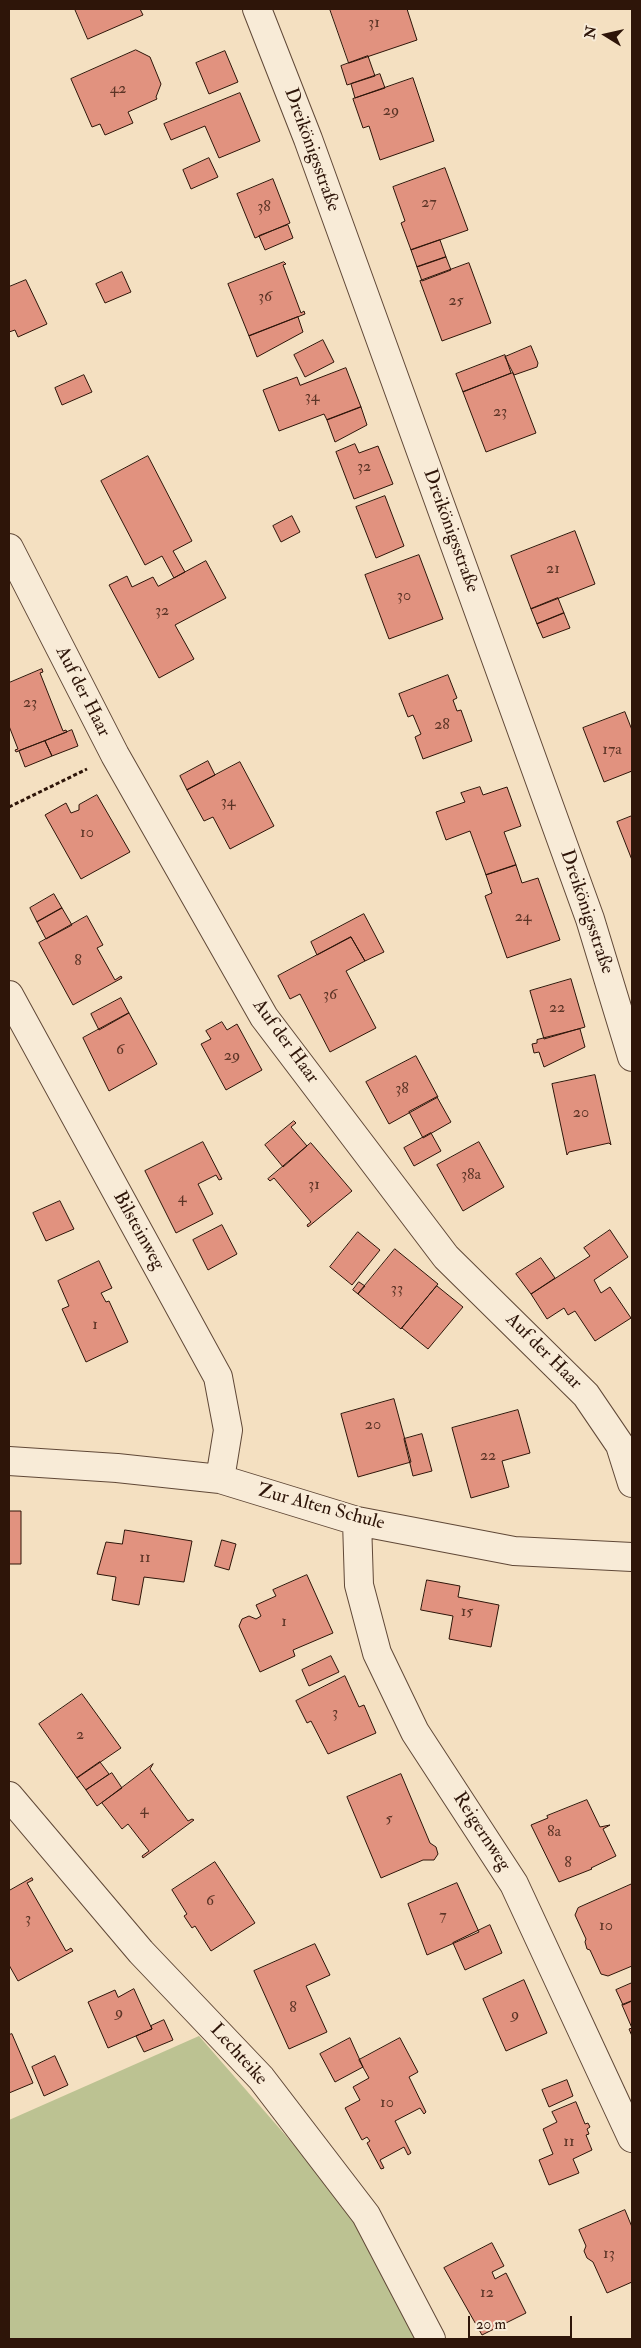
<!DOCTYPE html>
<meta charset="utf-8">
<style>
body{margin:0}
#map{position:relative;width:641px;height:2348px;overflow:hidden;background:#f4e0c1;font-family:"IM FELL Double Pica",serif}
canvas{display:block}
.frame{position:absolute;inset:0;border:10px solid #2e1509;pointer-events:none}
.north{position:absolute;left:581px;top:10px;width:50px;height:50px;-webkit-text-stroke:4px #f8ebd7;paint-order:stroke;rotate:280deg;font-size:14px;font-weight:700;line-height:20px;text-align:center;color:#2e1509}
.north::after{content:'';display:block;margin:auto;width:18px;height:22px;background:#2e1509;clip-path:polygon(50% 0,100% 100%,50% 72%,0 100%)}
.scale{position:absolute;left:468px;top:2316px;width:104px;height:22px;box-sizing:border-box;border:2px solid #2e1509;border-top:0;padding-left:6px;font-size:15px;line-height:18px;white-space:nowrap;color:#2e1509;-webkit-text-stroke:4px #f8ebd7;paint-order:stroke}
</style>
<div id="map">
<canvas width="641" height="2348"></canvas>
<div class="frame"></div>
<div class="north">N</div>
<div class="scale">20 m</div>
</div>
<script>
const g = document.querySelector('canvas').getContext('2d');
g.lineJoin = 'round';
function paint(path, color) {
  g.fillStyle = color;
  g.fill(path, 'evenodd');
}
function stroke(path, color, width, dash) {
  g.strokeStyle = color;
  g.lineWidth = width;
  g.lineCap = dash ? 'butt' : 'round';
  g.setLineDash(dash || []);
  g.stroke(path);
}
function write(font, color, halo, rows, align = 'center') {
  g.font = font + ' "IM FELL Double Pica",serif';
  g.lineWidth = 4;
  g.setLineDash([]);
  g.textBaseline = 'middle';
  g.strokeStyle = halo;
  g.fillStyle = color;
  for (const [text, x, y, turn = 0] of rows) {
    g.save();
    g.translate(x, y);
    g.rotate((+turn || 0) * Math.PI / 180);
    g.textAlign = isNaN(turn) ? turn : align;
    if (halo) g.strokeText(text, 0, 0);
    g.fillText(text, 0, 0);
    g.restore();
  }
}
paint(new Path2D(`
 M199,2036L368,2230L419,2339H9V2120Z`), '#bcc292');
const building = new Path2D(`
 M75,9H140L143,15L88,39Z
 M330,9H407L417,40L349,63Z
 M136,50L150,57L161,84L156,97L157,99L128,112L133,123L105,135L100,124L92,127L71,79Z
 M225,51L238,82L209,94L196,63Z
 M368,56L375,76L347,85L341,66Z
 M380,74L385,88L355,98L351,84Z
 M413,78L434,141L380,160L369,126L363,128L353,99Z
 M240,93L260,141L219,158L205,126L171,140L164,124Z
 M209,158L218,177L191,189L183,170Z
 M445,168L468,230L411,250L401,223L405,221L393,187Z
 M273,179L290,223L255,238L237,194Z
 M288,225L293,238L265,250L259,236Z
 M440,240L446,257L417,267L411,250Z
 M446,257L451,270L422,281L417,267Z
 M284,262L286,264L283,265L301,313L304,311L305,314L249,336L228,284Z
 M469,263L491,323L442,341L420,281Z
 M122,272L131,292L105,303L96,284Z
 M26,280L47,324L18,337L15,330L9,332V287Z
 M298,317L303,332L257,357L249,336Z
 M323,340L334,362L305,377L294,355Z
 M531,346L538,363L537,367L514,375L505,357Z
 M505,355L511,373L463,392L456,374Z
 M346,368L361,407L327,420L324,414L279,431L263,390L297,377L300,385Z
 M513,373L536,433L486,452L463,392Z
 M84,375L92,392L62,405L55,388Z
 M361,407L367,425L335,442L327,420Z
 M355,444L359,453L378,446L393,484L354,499L336,452Z
 M148,456L192,541L173,551L185,572L174,578L162,556L145,565L101,481Z
 M385,496L404,546L376,558L356,507Z
 M292,516L300,532L281,542L273,526Z
 M575,531L595,584L531,609L511,556Z
 M419,555L443,619L389,639L365,575Z
 M206,561L226,598L175,625L194,659L159,678L109,585L127,576L132,587L153,577L158,586Z
 M558,598L564,613L537,624L531,609Z
 M564,613L570,628L543,638L537,624Z
 M42,669L43,672L40,673L63,731L66,730L67,732L16,752L15,750L18,749L9,726V683Z
 M448,675L457,698L453,700L457,711L461,710L472,741L423,759L415,737L421,734L413,715L408,717L399,694Z
 M625,712L632,730V771L604,782L583,728Z
 M72,730L78,746L52,756L45,741Z
 M45,741L52,756L25,767L19,751Z
 M208,761L215,775L187,790L180,776Z
 M240,762L274,826L230,849L213,817L204,821L187,790Z
 M480,787L483,795L507,787L521,826L504,832L516,865L486,875L470,831L446,840L436,812L465,802L461,793Z
 M97,795L130,852L81,879L45,815L66,803L71,813L79,810V805Z
 M632,816V860L617,822Z
 M516,865L522,883L538,878L560,940L507,958L485,896L492,893L486,875Z
 M54,894L62,908L37,922L30,908Z
 M62,908L72,925L46,939L37,922Z
 M364,914L384,952L365,961L351,937L317,955L311,942Z
 M87,916L103,945L97,948L115,980L121,976L122,978L73,1005L39,943Z
 M351,937L365,961L346,971L376,1028L330,1052L300,994L290,999L278,976Z
 M571,979L585,1027L544,1039L530,991Z
 M121,998L129,1013L99,1030L91,1014Z
 M129,1013L157,1064L109,1091L83,1038Z
 M222,1022L227,1030L237,1024L262,1070L226,1090L201,1044L211,1039L206,1031Z
 M580,1029L585,1047L544,1067L539,1052L534,1053L532,1044L537,1043V1040Z
 M416,1056L438,1097L389,1124L366,1082Z
 M595,1075L611,1145L609,1143L569,1152L567,1155L552,1084Z
 M437,1097L451,1122L423,1138L409,1112Z
 M294,1121L296,1123L291,1127L307,1146L283,1167L265,1145Z
 M431,1133L441,1151L414,1166L404,1148Z
 M203,1142L222,1179L219,1180L216,1175L198,1184L213,1214L176,1233L145,1171Z
 M479,1142L504,1187L463,1211L437,1165Z
 M311,1143L352,1191L308,1227L307,1225L311,1222L274,1178L270,1181L268,1179Z
 M60,1201L74,1229L46,1241L33,1213Z
 M222,1225L237,1254L208,1270L193,1240Z
 M610,1230L628,1257L594,1280L601,1293L610,1287L631,1318L595,1341L575,1311L568,1315L564,1308L547,1319L531,1294L590,1256L584,1248Z
 M358,1232L380,1250L352,1285L330,1267Z
 M395,1249L438,1284L401,1329L358,1294Z
 M541,1258L555,1278L531,1294L516,1274Z
 M99,1261L112,1288L101,1293L106,1302L109,1301L128,1342L86,1362L62,1309L69,1306L58,1281Z
 M359,1282L365,1286L358,1294L353,1290Z
 M437,1286L463,1307L428,1349L402,1328Z
 M394,1399L411,1462L358,1477L341,1414Z
 M518,1410L530,1453L502,1461L509,1487L471,1498L452,1428Z
 M422,1434L432,1471L413,1476L404,1439Z
 M9,1511H21V1564H9Z
 M125,1530L192,1541L184,1582L144,1577L139,1605L112,1600L116,1577L97,1574L106,1542L122,1544Z
 M222,1540L236,1544L229,1570L215,1566Z
 M307,1575L333,1633L293,1650L295,1656L260,1672L239,1626L242,1619L249,1616L256,1619L261,1616L256,1605L276,1596L273,1590Z
 M427,1580L460,1586L458,1597L499,1605L491,1647L449,1639L453,1616L421,1610Z
 M331,1656L339,1672L309,1686L302,1670Z
 M345,1676L359,1707L364,1705L376,1733L328,1754L311,1721L307,1723L296,1701Z
 M82,1694L121,1748L77,1778L39,1724Z
 M100,1762L109,1774L86,1790L77,1778Z
 M153,1764L150,1769L188,1821L192,1819L194,1820L143,1858L142,1856L149,1851L128,1824L122,1829L102,1803Z
 M112,1773L122,1788L97,1806L86,1790Z
 M401,1774L430,1843L436,1847L438,1854L434,1860H423L381,1878L347,1797Z
 M587,1800L600,1827L610,1825L603,1829L616,1856L591,1868L592,1869L559,1882L531,1825L548,1818L547,1816Z
 M215,1862L255,1923L211,1951L195,1926L192,1928L184,1916L187,1914L172,1890Z
 M32,1878L33,1880L27,1883L66,1951L71,1948L73,1951L18,1981L9,1965V1891Z
 M457,1883L479,1932L427,1955L408,1904Z
 M632,1884V1966L608,1976L601,1974L590,1950L587,1949L585,1942L586,1939L575,1915L578,1908Z
 M490,1925L502,1953L465,1970L453,1943Z
 M315,1944L330,1975L306,1986L327,2032L289,2049L254,1971Z
 M524,1980L547,2033L506,2051L483,1999Z
 M632,1983V2001L623,2005L616,1990Z
 M134,1989L152,2029L108,2048L88,2002L115,1990L118,1997Z
 M632,2001V2036L629,2029L632,2028L622,2005Z
 M164,2020L173,2040L144,2052L136,2036L152,2029L151,2026Z
 M12,2034L33,2083L9,2093V2035Z
 M350,2038L363,2067L335,2082L320,2054Z
 M400,2038L418,2072L409,2077L426,2112L424,2114L420,2108L395,2121L411,2153L408,2155L404,2147L380,2160L384,2168L381,2169L367,2143L370,2141L367,2137L362,2140L345,2108L360,2100L353,2087L369,2078L359,2060Z
 M55,2056L68,2085L44,2096L32,2067Z
 M567,2080L573,2096L549,2107L542,2090Z
 M576,2102L585,2124L588,2123L590,2127L587,2129L589,2134L586,2135L592,2150L573,2159L579,2173L549,2185L539,2160L553,2154L543,2129L557,2122L552,2112Z
 M625,2210L632,2227V2282L607,2293L593,2262L587,2258L584,2251L586,2246L579,2230Z
 M492,2243L504,2266L492,2272L495,2279L506,2273L526,2313L482,2335L444,2268Z`);
paint(building, '#e1927f');
stroke(building, '#2e1509', 1);
const minor = new Path2D(`
 M257,9L308,139L590,919L632,1057
 M9,548L115,755L264,1017L446,1257L586,1395L620,1445L632,1483
 M9,995L218,1377L228,1430L220,1479
 M9,1461L117,1468L220,1479L357,1521L514,1551L632,1557
 M357,1521L359,1585L377,1653L415,1732L514,1884L632,2138
 M9,1796L141,1952L261,2078L366,2215L431,2339`);
stroke(minor, '#604837', 30);
stroke(new Path2D(`
 M9,807L87,769`), '#2e1509', 3, [4, 2.5]);
stroke(minor, '#f8ebd7', 28);
write('16px', '#5b3426', null, [
 ["31",374,24],
 ["42",118,90],
 ["29",391,112],
 ["27",429,204],
 ["38",264,208],
 ["36",265,298],
 ["25",456,302],
 ["34",312,398],
 ["23",500,413],
 ["32",364,468],
 ["21",553,570],
 ["30",404,597],
 ["32",162,612],
 ["23",30,704],
 ["28",442,726],
 ["17a",612,751],
 ["34",228,803],
 ["10",87,834],
 ["24",523,918],
 ["8",78,962],
 ["36",330,996],
 ["22",557,1009],
 ["6",120,1051],
 ["29",232,1057],
 ["38",402,1090],
 ["20",581,1114],
 ["38a",471,1176],
 ["31",314,1186],
 ["4",182,1199],
 ["33",397,1290],
 ["1",95,1326],
 ["20",373,1426],
 ["22",488,1457],
 ["11",145,1559],
 ["15",467,1613],
 ["1",284,1623],
 ["3",335,1714],
 ["2",80,1736],
 ["4",144,1811],
 ["5",389,1820],
 ["8a",554,1833],
 ["8",568,1864],
 ["6",210,1902],
 ["7",443,1917],
 ["3",28,1920],
 ["10",606,1927],
 ["8",293,2009],
 ["9",119,2014],
 ["9",515,2016],
 ["10",387,2104],
 ["11",569,2143],
 ["13",609,2255],
 ["12",487,2294]
]);
write('19px', '#2e1509', '#f8ebd7', [
 ["Dreikönigsstraße",311,150,70],
 ["Dreikönigsstraße",450,531,70],
 ["Auf der Haar",82,692,63],
 ["Dreikönigsstraße",586,912,71],
 ["Auf der Haar",285,1042,54],
 ["Bilsteinweg",138,1231,61],
 ["Auf der Haar",543,1352,45],
 ["Zur Alten Schule",321,1508,15],
 ["Reigernweg",481,1832,57],
 ["Lechteike",238,2055,48]
]);
</script>
